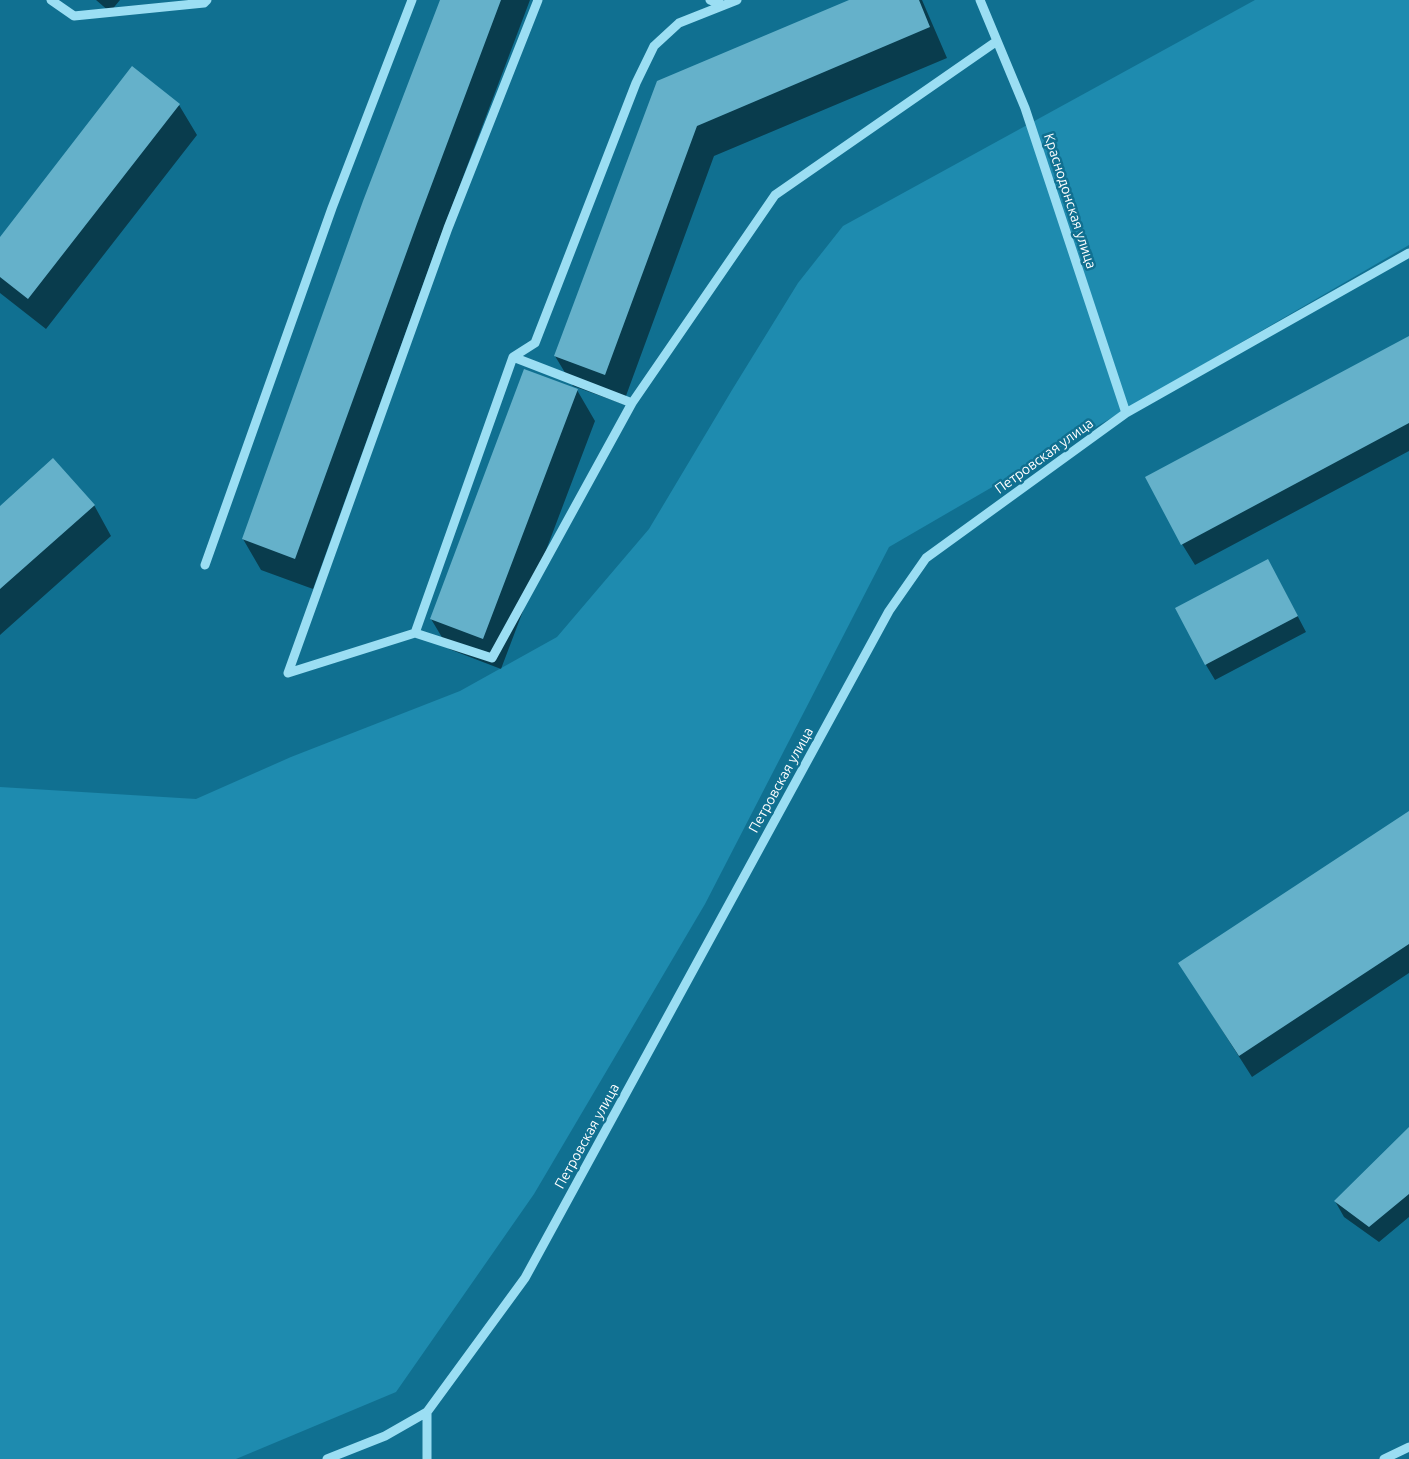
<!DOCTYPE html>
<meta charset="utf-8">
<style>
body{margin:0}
canvas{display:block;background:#107091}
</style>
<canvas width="1409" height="1459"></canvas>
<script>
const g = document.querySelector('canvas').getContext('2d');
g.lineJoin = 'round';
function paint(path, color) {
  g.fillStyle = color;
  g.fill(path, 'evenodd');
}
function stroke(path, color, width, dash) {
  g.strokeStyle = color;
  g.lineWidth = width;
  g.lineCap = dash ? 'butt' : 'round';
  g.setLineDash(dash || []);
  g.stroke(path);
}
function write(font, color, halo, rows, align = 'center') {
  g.font = font + ' Ubuntu,sans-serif';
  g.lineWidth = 5;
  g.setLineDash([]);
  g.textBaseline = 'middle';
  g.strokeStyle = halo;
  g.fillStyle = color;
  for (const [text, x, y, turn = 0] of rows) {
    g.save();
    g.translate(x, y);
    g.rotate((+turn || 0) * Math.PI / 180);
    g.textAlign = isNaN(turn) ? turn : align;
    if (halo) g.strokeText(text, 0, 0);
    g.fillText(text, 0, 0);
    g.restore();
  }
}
paint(new Path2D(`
 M1255,0H1409V245L889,547L705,904L534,1194L396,1392L236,1459H0V787L196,799L291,757L460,691L557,637L649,529L732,390L798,283L843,226Z`), '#1e8baf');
paint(new Path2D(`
 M96,0H120L110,12Z
 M442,0H530L435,251L313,589L261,570L243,539Z
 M852,0H922L947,58L714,156L623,404L573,386L555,356L658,82Z
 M179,105L197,135L46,329L0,293V239Z
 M1409,338V451L1195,565L1182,544Z
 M577,390L595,421L501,669L449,649L431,619Z
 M94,505L111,536L0,635V507Z
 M1277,577L1306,632L1215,680L1206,665Z
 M1409,812V973L1252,1077L1180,964Z
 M1409,1129V1217L1379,1242L1344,1217L1335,1201Z`), '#0007');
paint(new Path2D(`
 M440,0H501L418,221L295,559L242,539L363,201Z
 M849,0H919L930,27L697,126L605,375L554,356L657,81Z
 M132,66L180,104L28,299L0,277V237Z
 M1409,336V423L1181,545L1145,477Z
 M524,369L578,389L483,639L430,619Z
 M53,458L95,505L0,589V506Z
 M1268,559L1298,616L1205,665L1175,608Z
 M1409,811V944L1239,1056L1178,963Z
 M1409,1127V1194L1369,1227L1334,1201Z`), '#65b1ca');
stroke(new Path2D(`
 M51,0L74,16L204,3L207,0
 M710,0L723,5
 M980,0L1025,108L1126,413
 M513,357L632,403
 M205,565L332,208L412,0
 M415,633L513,357L535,343L636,83L654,46L679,23L737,0
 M288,673L415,633L492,658L632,403L775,195L997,41
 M288,673L448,228L538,0
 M327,1459L385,1436L427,1412L525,1278L889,611L926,558L1126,413L1409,253
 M427,1459V1412
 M1384,1459L1409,1447`), '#9bdef3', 9);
write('14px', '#fff', '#107091', [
 ["Краснодонская улица",1070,201,72],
 ["Петровская улица",1044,456,-36],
 ["Петровская улица",781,780,-61],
 ["Петровская улица",587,1136,-61]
]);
</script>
